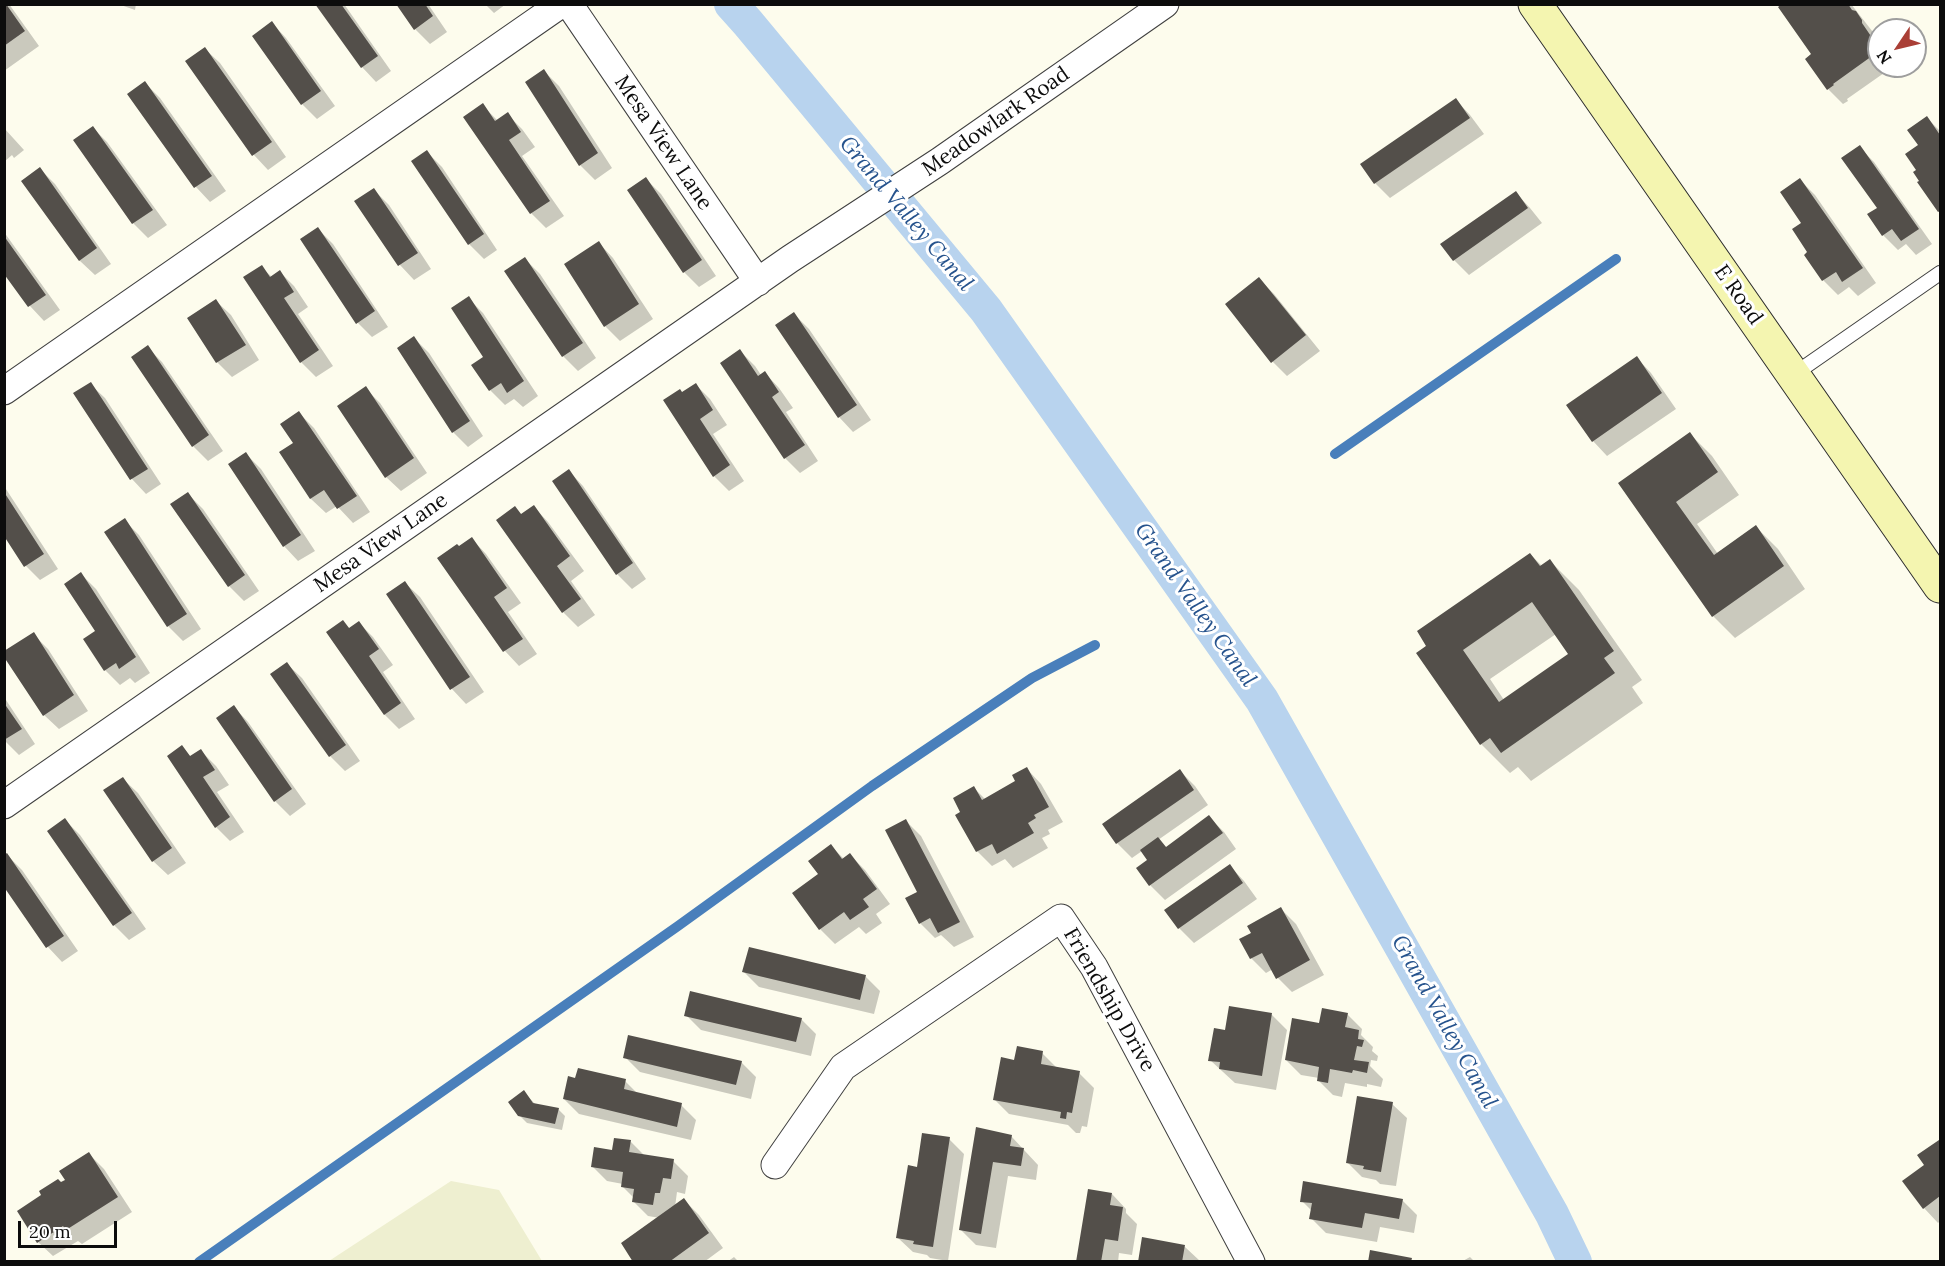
<!DOCTYPE html>
<style>
body{margin:0}
#map{position:relative;width:1945px;height:1266px;overflow:hidden;background:#fdfced;font-family:Lora,serif}
canvas{display:block}
.frame{position:absolute;inset:0;border:6px solid #0c0c0c;pointer-events:none}
.north{position:absolute;left:1867px;top:18px;width:60px;height:60px;box-sizing:border-box;background:#fff;border:2px solid #9e9e9e;border-radius:50%;rotate:235deg;font-size:16px;font-weight:700;line-height:24px;text-align:center;color:#0c0c0c}
.north::after{content:'';display:block;margin:auto;width:21px;height:27px;background:#aa3f36;clip-path:polygon(50% 0,100% 100%,50% 72%,0 100%)}
.scale{position:absolute;left:18px;top:1221px;width:99px;height:27px;box-sizing:border-box;border:3px solid #0c0c0c;border-top:0;padding-left:8px;font-size:18px;line-height:21px;white-space:nowrap;color:#0c0c0c;-webkit-text-stroke:4px #fff;paint-order:stroke}
</style>
<div id="map">
<canvas width="1945" height="1266"></canvas>
<div class="frame"></div>
<div class="north">N</div>
<div class="scale">20 m</div>
</div>
<script>
const g = document.querySelector('canvas').getContext('2d');
g.lineJoin = 'round';
function paint(path, color) {
  g.fillStyle = color;
  g.fill(path, 'evenodd');
}
function stroke(path, color, width, dash) {
  g.strokeStyle = color;
  g.lineWidth = width;
  g.lineCap = dash ? 'butt' : 'round';
  g.setLineDash(dash || []);
  g.stroke(path);
}
function write(font, color, halo, rows, align = 'center') {
  g.font = font + ' Lora,serif';
  g.lineWidth = 6;
  g.setLineDash([]);
  g.textBaseline = 'middle';
  g.strokeStyle = halo;
  g.fillStyle = color;
  for (const [text, x, y, turn = 0] of rows) {
    g.save();
    g.translate(x, y);
    g.rotate((+turn || 0) * Math.PI / 180);
    g.textAlign = isNaN(turn) ? turn : align;
    if (halo) g.strokeText(text, 0, 0);
    g.fillText(text, 0, 0);
    g.restore();
  }
}
paint(new Path2D(`
 M451,1181L499,1190L542,1261H329Z`), '#eeefd0');
paint(new Path2D(`
 M4,4H9L39,46L4,71Z
 M118,4H136L135,10Z
 M317,4H344L391,71L376,82L362,67Z
 M398,4H428L447,32L430,44L415,29Z
 M485,4H506L494,13Z
 M1785,4H1851L1876,36V39L1879,44V66H1894L1847,99L1848,101L1843,104L1828,89L1807,59L1813,55Z
 M272,23L286,38L335,106L317,119L302,104L254,36Z
 M205,49L220,63L286,157L268,170L254,155Z
 M544,71L559,86L612,168L595,180L580,165Z
 M145,83L160,98L226,191L210,202L196,187L129,94Z
 M1456,100L1470,115L1484,134L1390,198L1375,183L1362,165Z
 M482,105L498,121L507,114L522,129L535,147L522,156L564,216L546,228L531,213Z
 M1927,118L1940,131V213L1919,183L1920,145Z
 M4,128L24,150L14,158L12,155L4,162Z
 M93,128L107,142L167,225L148,238L133,223L75,140Z
 M1859,147L1874,162L1932,244L1916,255L1906,244L1898,250L1883,235L1879,208Z
 M427,152L442,167L497,250L484,259L469,244Z
 M40,169L55,184L111,264L95,275L80,261L23,181Z
 M646,179L661,194L716,276L699,287L684,272Z
 M1800,180L1815,195L1876,283L1858,296L1849,287L1838,295L1823,280L1810,253L1803,223Z
 M374,190L389,205L431,269L414,280L400,265L356,202Z
 M1516,193L1530,208L1542,223L1469,275L1454,260Z
 M318,229L333,244L388,327L372,337L358,323Z
 M4,232L60,310L44,321L30,306L4,271Z
 M599,243L613,258L653,319L620,341L605,326Z
 M525,259L540,274L596,358L578,371L563,356Z
 M261,267L272,277L280,272L294,286L308,307L298,314L333,366L316,377L301,362Z
 M1259,279L1274,294L1320,351L1287,376L1273,362Z
 M468,298L483,313L538,396L523,407L514,399L505,405L490,390L485,358Z
 M216,301L231,315L259,360L232,377L217,362Z
 M794,314L809,329L871,420L853,432L839,417Z
 M414,338L429,353L483,436L468,447L453,432Z
 M147,347L162,362L223,451L208,461L193,446Z
 M740,351L755,366L761,375L765,373L779,388L793,408L786,412L818,461L800,473L785,458Z
 M1637,358L1651,373L1676,409L1607,456L1593,441Z
 M90,384L105,398L161,484L146,494L132,479Z
 M696,385L710,399L727,425L713,434L744,481L729,491L714,476L682,393Z
 M365,388L380,403L427,473L401,491L386,477Z
 M299,413L314,428L370,512L353,523L337,506L326,513L311,499L281,453L295,443Z
 M1690,434L1712,456L1739,495L1697,524L1718,554L1756,527L1778,549L1805,589L1735,638L1713,616L1620,484Z
 M246,454L261,469L315,551L298,561L284,546Z
 M569,471L583,486L646,579L632,589L617,574Z
 M4,486L58,569L40,580L26,566L4,533Z
 M188,494L203,509L259,591L244,601L229,586Z
 M534,507L548,522L584,571L571,581L595,615L578,627L563,612L515,508L522,515Z
 M124,520L139,535L201,629L183,641L168,626L106,532Z
 M472,539L486,554L521,603L508,612L537,654L519,666L505,651L439,558Z
 M1530,554L1542,566L1550,561L1579,590L1642,680L1632,687L1643,703L1531,781L1518,767L1510,773L1481,744L1418,653ZM1556,634L1570,654L1504,700L1490,679Z
 M81,574L96,589L150,673L135,683L130,678L120,685L105,670Z
 M405,583L420,597L484,692L466,704L452,689L388,594Z
 M343,622L350,629L359,623L373,637L393,665L383,672L415,719L399,729L385,715Z
 M33,634L48,649L88,711L59,729L44,715Z
 M287,664L302,678L360,761L345,771L330,756L272,675Z
 M4,697L35,744L19,755L4,740Z
 M234,707L248,722L306,804L290,816L275,801Z
 M182,747L191,757L201,751L216,766L229,785L217,792L244,832L230,841L216,827Z
 M1027,769L1041,784L1063,822L1048,830L1050,834L1042,838L1048,848L1013,868L1005,859L992,866L977,851L962,812L974,788L985,799L1017,782Z
 M1180,771L1195,786L1208,805L1158,840L1167,848L1209,817L1224,832L1236,849L1165,900L1150,885L1149,860L1142,851L1132,858L1117,843Z
 M123,779L138,793L186,863L168,875L153,861Z
 M65,820L80,835L146,929L129,940L114,925L49,831Z
 M906,821L921,836L974,937L954,947L941,935L935,938L920,923L919,892Z
 M831,846L844,859L850,855L865,870L890,904L876,914L882,923L866,934L859,927L835,944L820,929Z
 M7,855L22,870L78,951L62,962L48,947L4,885Z
 M1230,866L1244,881L1257,899L1194,943L1179,928Z
 M1281,909L1296,924L1324,975L1292,992L1278,978L1273,969L1266,973L1251,958L1241,939L1253,933Z
 M744,972L865,976L880,991L874,1014L759,987Z
 M1231,1008L1272,1015L1287,1030L1276,1090L1235,1083L1210,1060L1227,1031Z
 M1347,1014L1362,1029L1361,1035L1373,1047L1372,1051L1378,1056L1377,1061L1371,1060L1370,1066L1383,1079L1381,1087L1367,1084V1087L1345,1083L1342,1097L1333,1095L1318,1080L1319,1078L1301,1075L1286,1060L1320,1025Z
 M686,1015L801,1019L816,1034L811,1056L701,1030Z
 M1042,1053L1057,1068L1079,1073L1094,1088L1087,1127L1082,1126L1080,1133H1076L1068,1125L1009,1114L995,1100L1015,1062Z
 M625,1057L741,1062L756,1077L751,1099L640,1072Z
 M625,1081L639,1095L681,1105L696,1120L691,1140L579,1114L564,1099Z
 M524,1092L535,1104L558,1109L565,1116L562,1130L527,1123L519,1115Z
 M1392,1104L1407,1118L1396,1186L1380,1184L1376,1180L1362,1177L1347,1162Z
 M978,1129L1011,1136L1038,1165L1036,1180L1008,1176L996,1248L976,1245L961,1230Z
 M949,1139L964,1154L948,1261L930,1258L927,1255L913,1252L898,1238L918,1168Z
 M631,1142L645,1156L673,1161L688,1176L685,1194L677,1192L675,1207L684,1200L699,1215L723,1248L704,1262H635L660,1218L648,1216L633,1201L634,1198L622,1186L623,1184L607,1181L592,1166Z
 M1939,1142L1940,1143V1221L1938,1223L1924,1208L1926,1166L1919,1156Z
 M89,1154L104,1169L132,1212L82,1244L78,1241L53,1256L38,1242L44,1195L67,1180Z
 M1112,1194L1126,1209V1213L1137,1224L1132,1255L1119,1253L1118,1262H1078Z
 M1402,1200L1417,1215L1414,1233L1380,1227L1377,1242L1326,1233L1311,1218L1312,1211L1302,1201Z
 M1185,1247L1200,1261L1139,1262Z
 M734,1257L739,1262H727Z
 M1470,1257L1475,1262H1461Z`), '#0003');
stroke(new Path2D(`
 M1335,454L1616,259
 M199,1262L678,926L872,786L1032,678L1095,645`), '#497fbb', 10);
stroke(new Path2D(`
 M731,4L748,23L986,310L1262,700L1552,1214L1575,1262`), '#b8d3ee', 34);
paint(new Path2D(`
 M4,4H6L25,31L4,46Z
 M315,4H341L378,56L361,68Z
 M396,4H425L433,16L414,30Z
 M1782,4H1848L1852,10L1856,11L1862,20V23L1879,48V51L1833,84L1834,85L1827,90L1805,59L1811,54L1778,7Z
 M272,21L321,91L301,105L252,36Z
 M205,47L272,142L252,156L185,61Z
 M544,69L598,153L579,166L525,82Z
 M145,81L212,176L194,188L127,94Z
 M1456,98L1470,118L1374,184L1360,164Z
 M483,103L495,121L508,112L521,132L509,140L550,201L530,214L463,117Z
 M1927,116L1940,135V211L1938,212L1917,182L1919,181L1913,172L1916,170L1905,154L1918,145L1907,130Z
 M93,126L153,210L132,224L73,140Z
 M1860,145L1919,229L1901,241L1892,229L1882,236L1867,214L1877,208L1841,158Z
 M427,150L484,234L468,245L411,161Z
 M40,167L97,248L79,261L21,181Z
 M646,177L702,260L683,273L627,190Z
 M1800,178L1863,268L1842,282L1836,272L1822,281L1804,255L1807,252L1792,229L1801,223L1780,192Z
 M374,188L418,253L398,266L354,201Z
 M1516,191L1528,208L1453,261L1440,244Z
 M318,227L375,311L356,324L300,239Z
 M4,236L46,295L28,307L4,274Z
 M599,241L639,304L604,327L564,264Z
 M525,257L583,343L562,357L504,271Z
 M262,265L270,277L280,270L294,292L284,298L319,350L300,363L243,277Z
 M1259,277L1306,335L1271,363L1225,304Z
 M469,296L524,381L507,393L501,383L489,391L471,365L483,357L451,308Z
 M216,299L246,345L216,363L187,318Z
 M794,312L857,405L838,418L775,325Z
 M414,336L470,421L452,433L397,348Z
 M148,345L209,435L192,447L131,357Z
 M740,349L758,376L765,371L779,392L772,397L805,445L784,459L720,363Z
 M1637,356L1662,393L1592,442L1566,405Z
 M91,382L148,469L130,480L73,393Z
 M696,383L713,410L700,419L730,465L713,477L663,400L680,389L682,392Z
 M366,386L414,458L385,478L337,406Z
 M299,411L357,496L337,509L324,490L310,499L279,452L293,443L280,424Z
 M1690,432L1718,472L1676,502L1714,555L1756,525L1784,566L1712,617L1618,483Z
 M246,452L301,535L283,547L228,464Z
 M569,469L633,563L616,575L552,481Z
 M4,492L44,554L24,567L4,536Z
 M188,492L245,575L228,587L170,504Z
 M534,505L570,556L557,566L581,599L562,613L496,520L515,506L521,514Z
 M125,518L187,614L167,627L104,532Z
 M472,537L507,588L494,597L523,639L503,652L437,558L457,544L459,546Z
 M1530,553L1540,566L1550,559L1614,651L1604,658L1615,673L1501,753L1490,738L1480,745L1416,653L1426,646L1417,631ZM1532,602L1568,654L1499,702L1463,650Z
 M81,572L136,657L119,669L116,663L104,671L83,639L95,631L64,584Z
 M405,581L470,677L450,690L386,594Z
 M343,620L349,628L359,621L379,649L369,656L401,703L384,715L326,632Z
 M34,632L74,695L43,716L4,657V651Z
 M287,662L346,745L329,757L270,674Z
 M4,703L22,729L4,740Z
 M234,705L292,789L274,802L216,718Z
 M182,745L190,756L201,749L215,770L203,777L230,817L215,828L167,756Z
 M1027,767L1049,807L1034,815L1036,818L1028,823L1034,833L997,854L992,844L976,852L955,815L960,812L953,798L974,786L982,800L1015,781L1012,775Z
 M1180,769L1194,790L1116,844L1102,824Z
 M123,777L172,848L152,862L103,790Z
 M1209,815L1223,833L1149,886L1136,868L1147,860L1140,850L1158,837L1166,847Z
 M65,818L132,913L113,926L47,831Z
 M906,819L960,922L938,933L930,918L919,924L905,898L917,892L885,830Z
 M831,844L842,859L850,853L877,889L863,899L869,907L850,920L844,912L819,930L792,893L818,874L808,861Z
 M7,853L64,936L46,948L4,887V855Z
 M1230,864L1243,883L1178,929L1164,910Z
 M1281,907L1310,960L1276,979L1262,953L1250,959L1239,939L1251,933L1247,926Z
 M749,947L866,975L860,1000L742,972Z
 M690,991L802,1018L796,1042L684,1016Z
 M1229,1006L1272,1013L1262,1076L1219,1069L1220,1062L1208,1061L1214,1028L1225,1030Z
 M1322,1008L1348,1013L1345,1027L1359,1030L1358,1039L1364,1040L1362,1047L1357,1046L1354,1060L1369,1062L1367,1073L1353,1070L1352,1073L1330,1069L1328,1083L1317,1081L1319,1067L1285,1060L1292,1018L1319,1023Z
 M628,1035L742,1061L736,1085L623,1058Z
 M1017,1046L1043,1051L1041,1064L1080,1071L1072,1113L1067,1112L1066,1119L1060,1118L1061,1112L993,1100L1001,1057L1014,1060Z
 M578,1068L626,1079L624,1089L682,1103L677,1127L563,1099L568,1076L575,1078Z
 M524,1090L533,1103L559,1108L555,1124L518,1116L508,1102Z
 M1357,1096L1393,1102L1381,1172L1363,1169L1364,1166L1346,1163Z
 M976,1127L1012,1135L1010,1146L1024,1148L1021,1166L993,1162L981,1234L959,1230Z
 M922,1133L950,1137L933,1247L913,1244L914,1241L896,1238L908,1165L917,1167Z
 M614,1138L631,1140L629,1152L674,1159L671,1179L663,1178L660,1193H655L653,1205L632,1202L634,1189L621,1187L623,1172L591,1167L594,1147L612,1150Z
 M1939,1140L1940,1196L1923,1209L1902,1181L1924,1165L1917,1155Z
 M89,1152L118,1197L66,1230L63,1226L37,1243L17,1211L41,1195L39,1191L58,1179L61,1182L65,1180L59,1171Z
 M1303,1181L1403,1199L1399,1219L1365,1213L1362,1228L1309,1219L1312,1203L1300,1202Z
 M1088,1189L1112,1193L1110,1205L1123,1207L1118,1241L1105,1239L1101,1262H1076Z
 M684,1198L709,1233L669,1262H633L621,1243Z
 M1142,1237L1185,1245L1182,1262H1138Z
 M1370,1250L1412,1258L1411,1262H1368Z`), '#534f4a');
const lane = new Path2D(`
 M1793,375L1940,273`);
const street = new Path2D(`
 M569,4L758,282
 M4,391L561,4
 M4,805L790,259L940,161L1165,4
 M775,1165L843,1067L1061,918L1094,967L1251,1262`);
const secondary = new Path2D(`
 M1535,4L1940,586`);
stroke(lane, '#3f3f3f', 16);
stroke(street, '#3f3f3f', 29);
stroke(secondary, '#2e2e2e', 35);
stroke(lane, '#fff', 14);
stroke(street, '#fff', 27);
stroke(secondary, '#f4f5b0', 33);
write('21px', '#0c0c0c', '#fff', [
 ["Meadowlark Road",996,122,-35],
 ["Mesa View Lane",663,143,56],
 ["E Road",1738,295,55],
 ["Mesa View Lane",381,543,-35],
 ["Friendship Drive",1109,1000,60]
]);
write('italic 22px', '#26538d', '#fff', [
 ["Grand Valley Canal",906,214,50],
 ["Grand Valley Canal",1195,605,55],
 ["Grand Valley Canal",1444,1022,61]
]);
</script>
